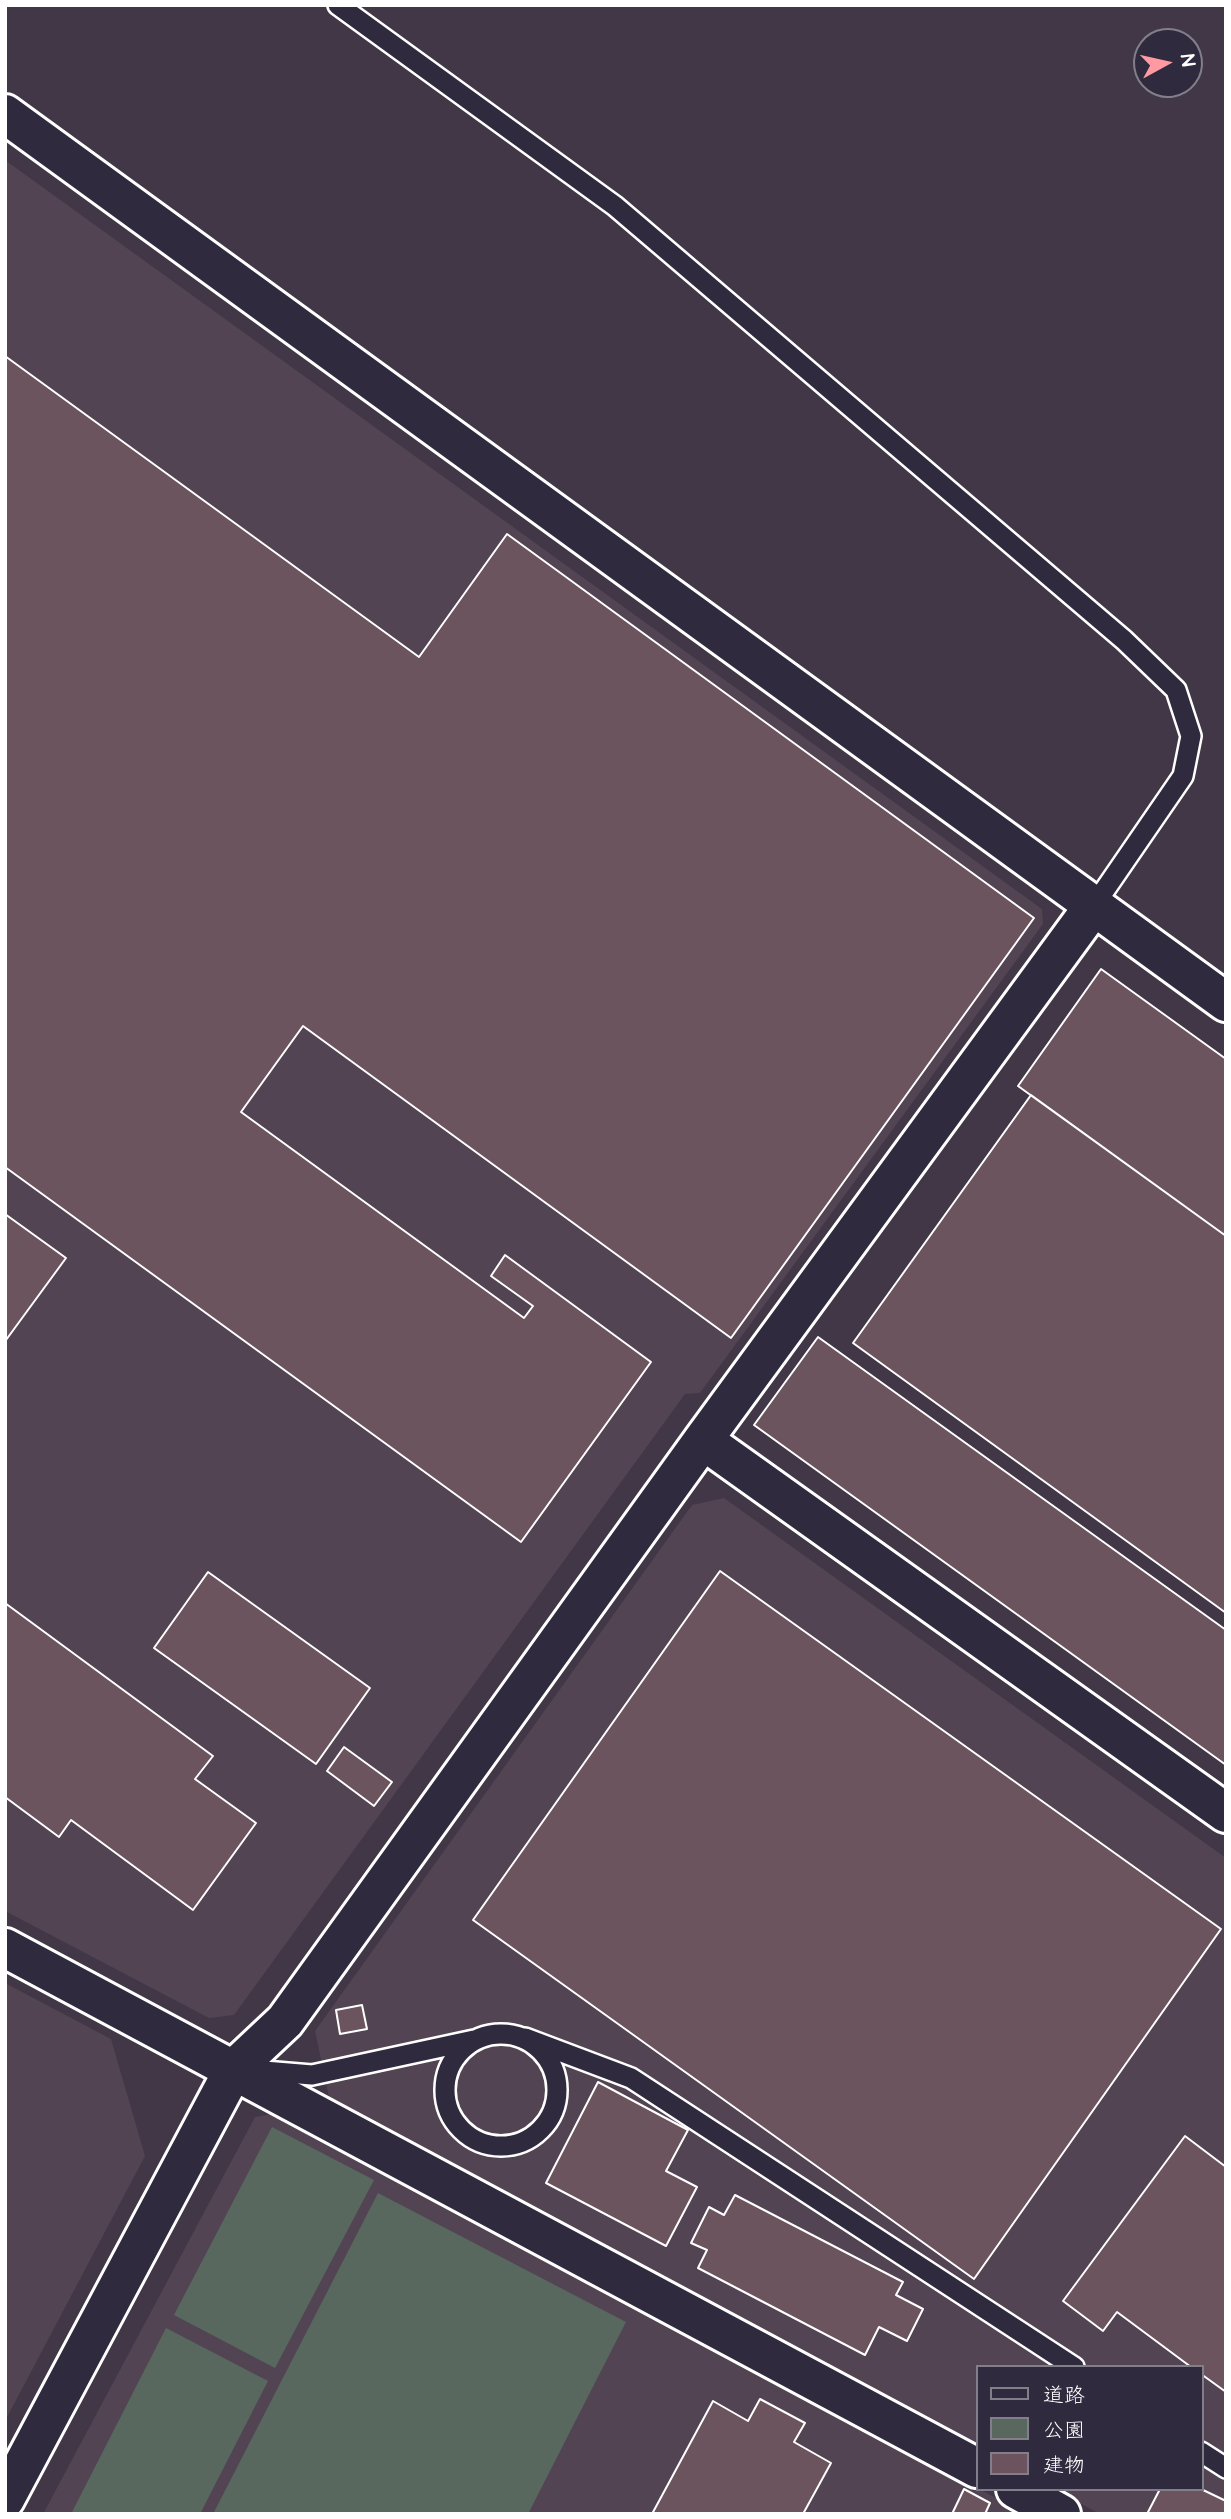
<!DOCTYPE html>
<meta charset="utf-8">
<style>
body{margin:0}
#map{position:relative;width:1231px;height:2519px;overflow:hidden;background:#413747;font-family:"Architects Daughter","Klee One",sans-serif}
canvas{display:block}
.frame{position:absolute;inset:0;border:7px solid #fff;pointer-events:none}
.legend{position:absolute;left:976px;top:2365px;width:228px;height:126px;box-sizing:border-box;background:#2f2a3d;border:2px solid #827f8b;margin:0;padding:9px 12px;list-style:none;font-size:21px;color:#fff}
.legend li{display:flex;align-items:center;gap:14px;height:35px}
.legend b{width:35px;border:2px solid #827f8b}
.north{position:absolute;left:1133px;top:28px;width:70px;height:70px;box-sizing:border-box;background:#2f2a3d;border:2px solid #827f8b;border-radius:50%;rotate:82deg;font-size:19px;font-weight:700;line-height:28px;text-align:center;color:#fff}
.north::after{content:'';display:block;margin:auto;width:24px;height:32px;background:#ff9aa2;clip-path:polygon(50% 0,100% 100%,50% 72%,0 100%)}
</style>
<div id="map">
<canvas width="1231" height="2519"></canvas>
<div class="frame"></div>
<ul class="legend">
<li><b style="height:9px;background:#2f2a3d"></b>道路</li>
<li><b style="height:19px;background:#58685f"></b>公園</li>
<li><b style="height:19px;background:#6b545d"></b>建物</li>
</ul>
<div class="north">N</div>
</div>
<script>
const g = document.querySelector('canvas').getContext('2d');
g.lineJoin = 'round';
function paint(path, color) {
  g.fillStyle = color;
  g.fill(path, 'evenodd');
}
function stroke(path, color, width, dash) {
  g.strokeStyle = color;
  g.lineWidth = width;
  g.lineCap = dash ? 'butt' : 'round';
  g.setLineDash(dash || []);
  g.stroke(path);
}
paint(new Path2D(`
 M5,160L1042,909L1043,924L700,1393L685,1394L234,2015L209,2018L5,1911Z
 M724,1498L1226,1858V2514H1100L1054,2489H1201V2367H977V2448L330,2102L315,2031L692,1505Z
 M5,1983L111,2039L145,2156L5,2421Z
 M272,2114L725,2349L1025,2514H43L255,2117Z`), '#524452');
paint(new Path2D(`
 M272,2127L374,2180L275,2368L174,2315Z
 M378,2193L626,2322L528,2514H213Z
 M166,2328L268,2381L200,2514H71Z`), '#58685f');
const building = new Path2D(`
 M5,356L419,657L507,534L1034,918L731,1338L303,1026L241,1112L524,1318L533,1306L491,1276L505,1255L651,1362L521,1542L5,1167Z
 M1101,969L1226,1059V1236L1018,1086Z
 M1031,1095L1226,1236V1613L853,1343Z
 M5,1214L66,1258L6,1340H5Z
 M818,1337L1226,1630V1765L754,1425Z
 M720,1571L1221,1929L974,2279L473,1920Z
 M208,1572L370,1688L316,1764L154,1648Z
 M5,1603L213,1756L195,1779L256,1823L193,1910L71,1820L59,1837L5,1797Z
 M344,1747L392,1782L374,1806L327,1771Z
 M362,2005L367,2029L340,2034L336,2010Z
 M598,2082L688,2130L666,2171L697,2187L666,2246L546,2183Z
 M1185,2136L1226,2167V2392L1201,2374V2367H1191L1117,2312L1103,2331L1063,2301Z
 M735,2195L903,2282L896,2295L923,2309L907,2341L879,2327L865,2355L698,2268L707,2250L691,2243L709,2207L724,2215Z
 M760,2399L805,2423L794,2442L831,2463L803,2514H652L713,2401L748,2421Z
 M964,2489L990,2503L985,2514H952Z
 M1160,2489H1201L1226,2501V2514H1147Z`);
paint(building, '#6b545d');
stroke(building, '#fff', 2);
const service = new Path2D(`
 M338,5L615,206L1124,640L1176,690L1191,736L1183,776L1093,907
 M445 2090a56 56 0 1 1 112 0a56 56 0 1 1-112 0Z
 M525,2038L631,2078L1074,2367
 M252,2070L312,2075L474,2040
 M1201,2452L1226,2468`);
const minor = new Path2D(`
 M5,114L1226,1002
 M703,1440L1226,1813
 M5,1948L977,2468
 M234,2069L285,2021L703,1440L1093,907
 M1016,2489L1061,2514`);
const tertiary = new Path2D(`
 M5,2499L234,2069`);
stroke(service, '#fff', 24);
stroke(minor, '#fff', 44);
stroke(tertiary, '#fff', 44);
stroke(service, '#2f2a3d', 19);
stroke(minor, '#2f2a3d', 38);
stroke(tertiary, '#2f2a3d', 38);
</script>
